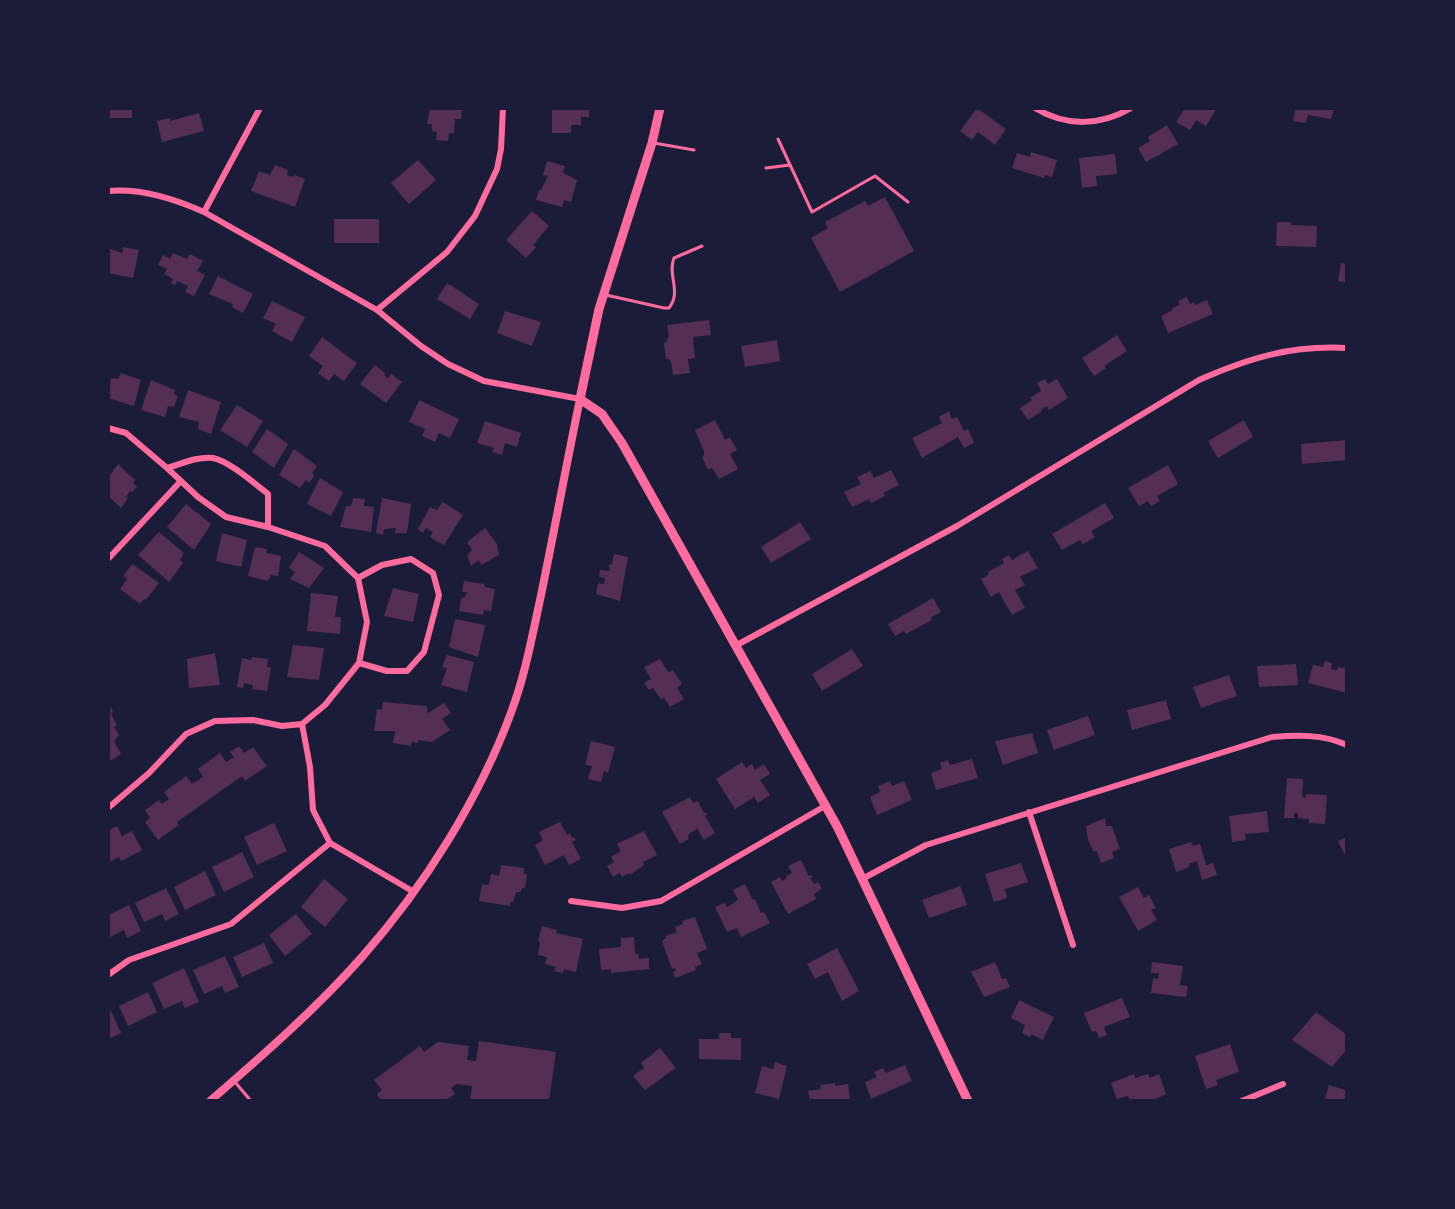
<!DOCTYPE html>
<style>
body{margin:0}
#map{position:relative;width:1455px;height:1209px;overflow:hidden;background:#1b1b3a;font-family:Roboto,sans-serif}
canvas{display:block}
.frame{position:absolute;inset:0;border:110px solid #1b1b3a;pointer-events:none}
</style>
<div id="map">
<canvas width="1455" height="1209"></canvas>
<div class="frame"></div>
</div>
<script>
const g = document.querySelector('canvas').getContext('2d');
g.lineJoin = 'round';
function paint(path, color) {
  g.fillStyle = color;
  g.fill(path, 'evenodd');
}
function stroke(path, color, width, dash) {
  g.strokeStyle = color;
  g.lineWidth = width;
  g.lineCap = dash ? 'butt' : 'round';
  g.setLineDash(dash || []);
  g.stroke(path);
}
paint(new Path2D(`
 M108,108H132V118H110L108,116Z
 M430,108H462L461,119H455L454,133H449L448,141L436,140L437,132L432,131V124H427Z
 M552,108H589V117H581V125H571V133H552Z
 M977,108L1006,129L995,145L978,132L972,140L960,131Z
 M1185,108H1217L1206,126L1196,120L1190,130L1176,122Z
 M1296,108H1334L1331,119L1308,115L1306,123L1293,121Z
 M199,113L204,131L162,142L157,121L170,118V121Z
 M1167,125L1178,144L1146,162L1138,148L1150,141L1148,137Z
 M1031,152L1057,160L1052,177L1045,175L1044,178L1012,168L1017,153L1030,157Z
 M1115,154L1117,174L1096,176L1097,186L1082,188L1079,158Z
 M418,160L436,180L409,204L391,183Z
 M547,161L565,166L563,173L577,180L571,202L564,200L562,207L536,200L539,190H541L548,176L543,175Z
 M275,165L288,170L287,175L293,177L294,175L305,179L295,207L251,191L259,171L270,175Z
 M885,197L914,251L840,292L811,238L828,228L825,222L865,201L868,206Z
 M532,211L549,226L533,245L536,247L526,258L506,240Z
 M334,219H379V243H334Z
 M1277,222H1291V225L1317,226L1316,247L1276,246Z
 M123,247L139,250L133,278L108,273V248L122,253Z
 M173,253L187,259L190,254L203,261L197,271L205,275L194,296L185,292L188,286L177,281L175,285L171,283L173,279L164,274L167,269L158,265L163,255L170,259Z
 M1341,263L1347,264V283L1338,281Z
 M218,276L253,294L243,313L232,307L233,304L209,294Z
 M447,283L479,304L470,319L437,299Z
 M1187,297L1190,304L1194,302L1195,305L1207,300L1213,314L1168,333L1161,316L1173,310L1172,308L1180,305L1178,301Z
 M272,301L305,317L292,342L272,331L276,324L263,318Z
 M505,311L541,322L532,346L497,333Z
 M709,320L711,335L693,337L695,358L688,359L690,373L673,375L671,362L669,359H666L664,343L667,342V338H669L667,325Z
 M1117,335L1127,351L1104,366L1106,368L1094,376L1082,358Z
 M322,337L357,363L344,381L334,374L329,381L318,373L323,366L309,356Z
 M777,340L780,361L745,367L741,346Z
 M375,365L385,373L384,375L388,378L391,374L402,382L386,403L360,384Z
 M121,373L141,380L134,406L108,398L111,378L118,379Z
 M1045,379L1048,384L1057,379L1068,398L1049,410L1047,406L1041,410L1042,411L1028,420L1020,408L1032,400L1030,398L1041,391L1037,383Z
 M151,380L175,390L174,394L178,396L174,407L168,406L165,417L141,410Z
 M188,390L221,402L211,434L198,429L199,422L179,417Z
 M419,400L459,419L450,438L439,433L435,442L422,436L425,429L409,422Z
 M237,405L263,421L247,447L220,430Z
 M949,411L952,419L957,417L964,431L968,429L974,443L964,448L958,437L922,458L912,438L942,423L939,417Z
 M715,420L725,440L730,437L737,450L730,454L738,469L719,479L712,468L708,470L702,457L704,456V451L695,430Z
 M1244,420L1253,437L1218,458L1208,441Z
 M485,421L521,433L517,447L505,443L502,455L492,452L494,448L477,443Z
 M267,429L288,444L274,468L252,452Z
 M1347,440V460L1302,464L1301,444Z
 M294,449L317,466L312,473L315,475L309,483L306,480L300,488L279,475Z
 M118,464L135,480L133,483L137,487L132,492L130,491L126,497L128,498L121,508L108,496V478Z
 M1168,465L1178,484L1157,496L1160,501L1151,506L1148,501L1139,506L1128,488Z
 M891,470L899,485L883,493L885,496L871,503L869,499L852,507L844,492L861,484L857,477L870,471L874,478Z
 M320,478L343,492L331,516L307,504Z
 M353,498L365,499L364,506L374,507L371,532L340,527L346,506H351Z
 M382,498L411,504L407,533H395L396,528L384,529L383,535L376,533Z
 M443,502L463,515L444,545L430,537L433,532L426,528L423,533L418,529L430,507L437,510Z
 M1105,503L1114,518L1091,531L1095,537L1083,544L1080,540L1062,550L1052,534Z
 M186,504L211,524L194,550L167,527Z
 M800,522L811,539L771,563L761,547Z
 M485,528L497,544L499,555L481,565L479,560L471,566L467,555L472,550L467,542Z
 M159,532L184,553L180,560L183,563L169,582L138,555Z
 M222,533L247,540L241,567L216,561Z
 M255,547L267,549L266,553L281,556L278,576L271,575L268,581L248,576Z
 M1028,551L1038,568L1020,577L1025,585L1015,590L1025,608L1012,615L999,592L991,597L981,579L989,574L988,572L1004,563L1002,559L1009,555L1012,560Z
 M299,552L324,568L309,588L290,579L295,572L289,568Z
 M614,554L628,557L620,601L596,594L598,583L604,584L605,578L599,577L600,570L610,571L609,565L612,564Z
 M132,564L159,583L146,600L144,599L140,604L120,589L127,579L123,576Z
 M464,581L484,584L485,587L495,589L491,611L484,610L483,615L459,611L461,598L465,597L467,592H462Z
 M393,588L419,594L413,622L384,616Z
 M311,593L338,596L335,617H341L340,634L307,631Z
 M933,598L941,612L930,618L932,620L906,634L904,631L895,636L888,624Z
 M455,619L485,625L478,657L449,647Z
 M293,645L324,648L319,680L287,677Z
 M852,649L863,666L822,691L812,674Z
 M215,653L220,685L189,688L187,659Z
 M447,655L474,662L467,692L441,685L447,668L442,667Z
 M252,657L268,659L267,667L271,668L267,691L252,689L253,685L244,683L243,688L237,687L242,658L251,660Z
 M660,659L668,672L673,670L682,684L677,688L684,699L670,707L664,698L661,699L653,688L649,690L644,683L651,679L644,667Z
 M1325,661L1332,663L1331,669L1337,670L1338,667L1347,669V693L1308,683L1313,665L1323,667Z
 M1296,664L1298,685L1259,687L1257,666Z
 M1229,675L1237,696L1201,708L1193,687Z
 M1166,700L1171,719L1132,730L1127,710Z
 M108,702L113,712L111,714L117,725L114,727L119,735L114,741L121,754L108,762Z
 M383,702L427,706V713H428L444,703L451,713L442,719L450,730L432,742L418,740V743L412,742L411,746L393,743L395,731H374L377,709L382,710Z
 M1088,716L1095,735L1054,750L1047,730Z
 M1032,733L1038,753L1003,765L995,741Z
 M591,741L615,747L608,773L604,771L601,782L588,779L592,766L585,765Z
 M239,746L244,753L253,747L267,766L245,781L242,776L177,822L179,825L158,840L145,822L150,818L145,810L159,800L162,804L169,799L164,792L186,776L192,784L203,777L198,769L220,753L226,762L234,757L230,752Z
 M972,759L978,778L936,790L931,773L942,769L940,763L948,760L950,765Z
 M742,762L746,768L752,764L755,770L764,764L770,774L760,780L770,795L758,803L754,797L735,809L716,779Z
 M1287,778L1303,779L1302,797L1306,798V794L1327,795L1325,824L1309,823V819L1298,818V813H1294V818H1284Z
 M890,781L892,786L904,781L912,800L877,815L870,797L880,792L878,786Z
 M690,797L693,803L698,801L704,813L706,812L707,815L705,816L715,833L704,840L697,828L688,835L689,839L680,844L662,812Z
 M1267,811L1269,832L1245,834L1246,840L1232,842L1229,816Z
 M1105,818L1106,826H1112L1120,849L1112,852L1114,858L1101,863L1097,851H1093L1088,840L1086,826Z
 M560,822L567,835L570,833L572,838L574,837L576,840L572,842L581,859L569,865L564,855L545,865L535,845L543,840L539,832Z
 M274,823L287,851L257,865L244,837Z
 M117,826L122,836L132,831L142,850L121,861L119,857L108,863V831Z
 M644,831L657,855L643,862L644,865L630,875L629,873L622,877L620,873L613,877L607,866L614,862L611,857L621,851L617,844Z
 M1347,837V860L1338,841Z
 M1191,842L1193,846L1200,844L1206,865L1213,863L1217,875L1202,880L1197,861L1189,864L1190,867L1176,872L1169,849Z
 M242,852L254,877L224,892L212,867Z
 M801,860L809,876L811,875L813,877L810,878L814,884L818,882L822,889L814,894L816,899L788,914L771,882L780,877L782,881L787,878L786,876L792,873L788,866Z
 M1021,863L1028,882L1005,889L1007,898L994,902L985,874Z
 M501,865L524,868V874H527L525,888H522L521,892H516L513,902H510V906L479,901L482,884L489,885L491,874L499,876Z
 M205,871L216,895L185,910L174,887Z
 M324,879L348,899L325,927L301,907Z
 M745,884L753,900L755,899L761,913L764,912L770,923L741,937L737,928L727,932L715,907L725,903L727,907L738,900L733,890Z
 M960,886L967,905L929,918L922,900Z
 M1138,887L1144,898L1149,895L1156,908L1151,910L1157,920L1138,931L1119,897Z
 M166,888L179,914L165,921L162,914L144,922L135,903Z
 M129,905L141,931L127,938L124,930L108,938V915Z
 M296,914L312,934L285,956L269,935Z
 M695,917L707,949L697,953L702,964L695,967L696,970L675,978L673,972L676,971L675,968L672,969L662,941L666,938L665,936L677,932L675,927L683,924L682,921Z
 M542,926L557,930L556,933L583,939L576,972L564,969L563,973L554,971L556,967L545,964L547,957L538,955L540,942L538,941Z
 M634,937L635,954H638L639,959L649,958V969L611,973V969L601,970L599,949L621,947V938Z
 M264,943L273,963L242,977L233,957Z
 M837,948L859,991L842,1001L828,972L815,979L807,964Z
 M225,956L239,987L225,993L222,986L204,994L193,970Z
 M995,962L1002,979L1006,978L1010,987L984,997L971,972Z
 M1152,962L1183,966L1180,985L1188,986L1186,997L1151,993L1153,978L1158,979L1159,973H1151Z
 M184,968L199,1002L185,1008L182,1001L164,1009L152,983Z
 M148,992L157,1012L128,1026L119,1006Z
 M1122,998L1130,1017L1104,1027L1107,1035L1099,1038L1096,1031L1092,1032L1084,1013Z
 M1019,1000L1054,1017L1043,1040L1031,1034L1030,1037L1022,1033L1025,1025L1011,1018Z
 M108,1005L121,1033L108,1039Z
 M1316,1012L1347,1035V1049L1332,1067L1292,1040Z
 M719,1033H731V1038H741V1060L699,1059V1039H719Z
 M479,1041L556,1052L549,1101H470L472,1086L457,1084L451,1088L455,1094L444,1101H381L377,1094L382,1090L374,1080L420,1046L424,1052L438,1042L469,1046L467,1060L476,1061Z
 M1230,1044L1239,1072L1216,1080L1218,1085L1206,1089L1195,1056Z
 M660,1048L676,1068L645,1090L633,1076L644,1068L641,1063Z
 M775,1062L787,1066L779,1099L755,1093L762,1066L773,1069Z
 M905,1065L912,1081L871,1099L865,1082L877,1077L874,1072L883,1068L886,1073Z
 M1134,1074L1135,1078L1148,1074L1150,1078L1159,1074L1166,1094L1152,1101L1151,1099L1130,1101L1128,1096L1117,1099L1111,1083Z
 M835,1083V1086L848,1084L850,1101H810L808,1091L821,1089L820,1085Z
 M1329,1085L1345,1090L1347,1086V1101H1332L1325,1098Z`), '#542f53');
stroke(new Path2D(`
 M778,139L812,212L875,176L908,202
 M654,143L694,150
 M766,168L790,165
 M606,295L664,308H669C682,292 667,274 674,258L702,246
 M235,1082L251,1101`), '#ff6b9d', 3);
stroke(new Path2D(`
 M1035,108C1066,127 1101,126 1131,108
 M108,191C139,188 175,199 204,212L377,310L421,346L448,364L484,381L580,399
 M204,212L260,108
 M377,310L447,252L475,216L497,169L501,149L503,108
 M108,428L126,433L167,468L198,497L226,517L268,527L325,546L358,578L367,622L359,663L325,705L302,724
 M167,468C181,464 198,456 213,458C229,461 255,484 268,494V527
 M108,559L180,482
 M358,578L382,565L411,559L433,573L439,595L424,652L407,671H387L359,663
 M735,646L957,526L1199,380C1249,358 1291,345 1347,348
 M108,808L149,773L186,734L215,721L253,720L282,726L302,724L310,767L313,810L330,843L414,892
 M1029,812L1073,945
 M862,879L926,845L1272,737C1298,735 1322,734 1347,745
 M571,901L622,908L661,901L825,806
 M108,975L129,960L231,924L330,843
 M1242,1101L1283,1084`), '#ff6b9d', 6);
stroke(new Path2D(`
 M210,1101C262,1056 316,1009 362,957C424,887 480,798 512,710C525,675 532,637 540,600C554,533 566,466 580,399`), '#ff6b9d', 8);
stroke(new Path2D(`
 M660,108L652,143L599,309L580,399L602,414L622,443L838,828L968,1101`), '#ff6b9d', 9);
</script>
